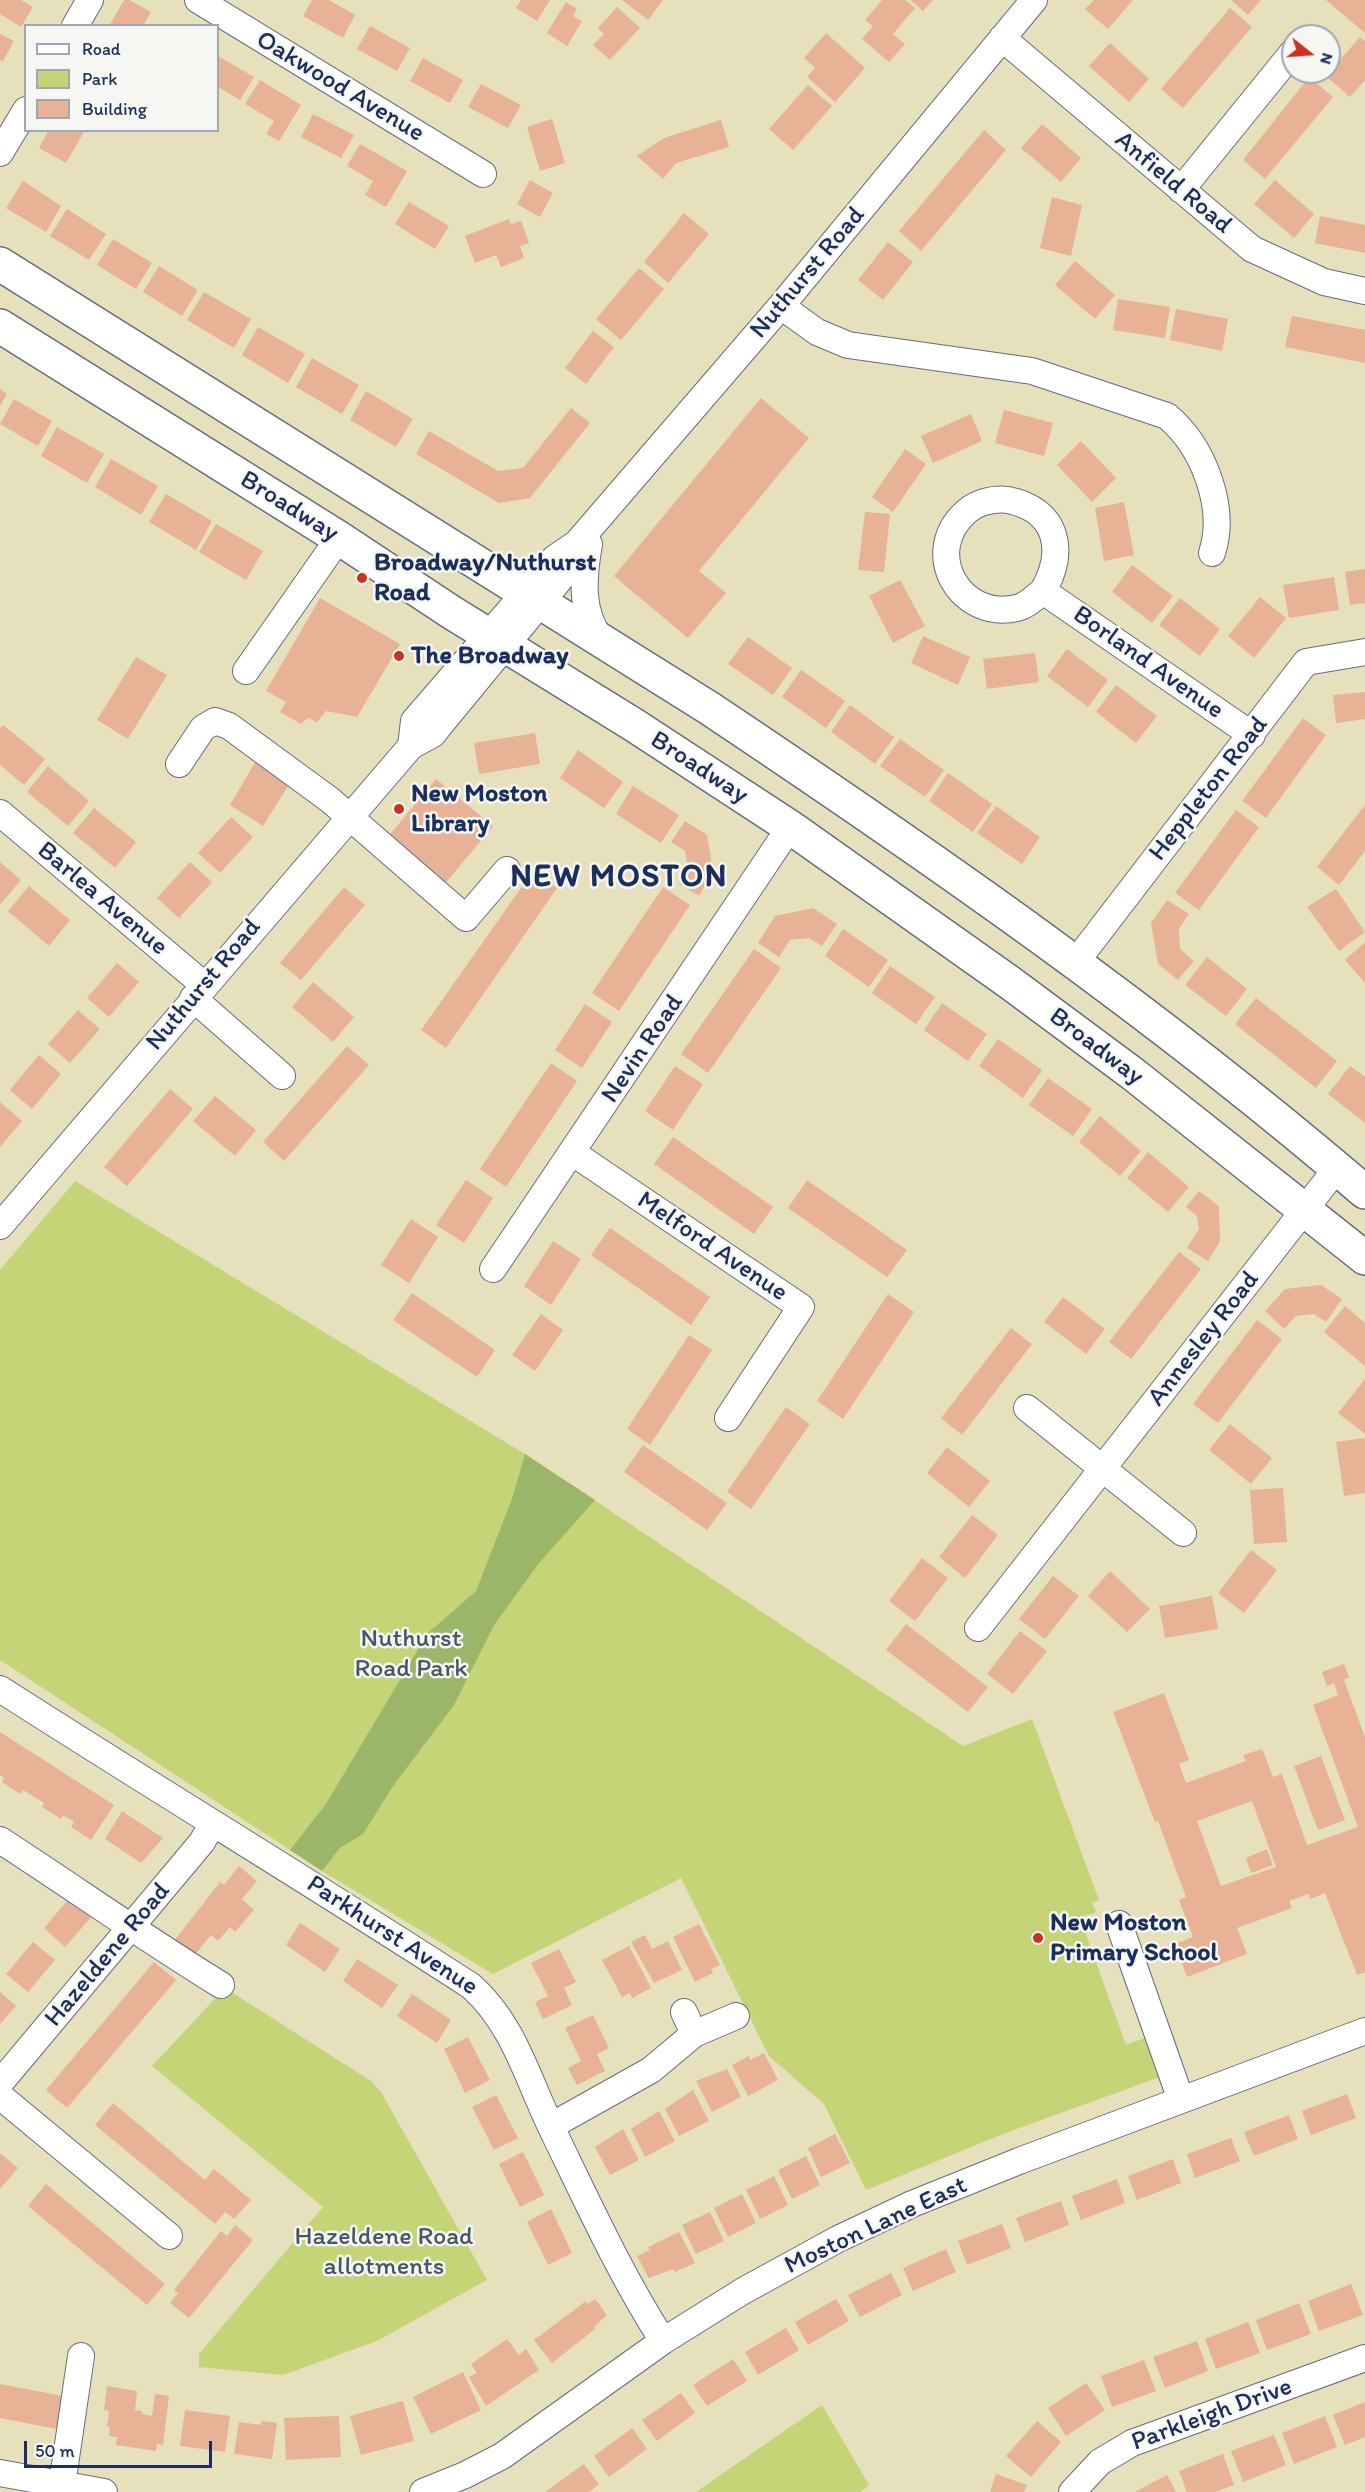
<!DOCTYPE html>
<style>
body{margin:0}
#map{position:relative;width:1365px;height:2492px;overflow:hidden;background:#e6e0bc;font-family:Itim,sans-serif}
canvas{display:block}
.legend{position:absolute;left:24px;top:24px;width:195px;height:108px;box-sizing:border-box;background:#f6f6f2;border:2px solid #9ea6b7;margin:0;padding:8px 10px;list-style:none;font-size:18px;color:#1b2f5e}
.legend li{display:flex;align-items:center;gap:12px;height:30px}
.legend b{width:30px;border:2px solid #9ea6b7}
.north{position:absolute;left:1281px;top:24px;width:60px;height:60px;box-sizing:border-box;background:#f6f6f2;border:2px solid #9ea6b7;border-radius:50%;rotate:107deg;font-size:16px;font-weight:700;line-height:24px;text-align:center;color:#1b2f5e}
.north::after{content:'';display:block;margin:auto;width:21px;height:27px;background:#c8321e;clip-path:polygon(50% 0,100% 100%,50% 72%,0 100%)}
.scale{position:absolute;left:24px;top:2441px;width:188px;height:27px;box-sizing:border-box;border:3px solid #1b2f5e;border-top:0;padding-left:8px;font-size:18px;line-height:21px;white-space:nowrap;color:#1b2f5e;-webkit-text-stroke:4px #f6f6f2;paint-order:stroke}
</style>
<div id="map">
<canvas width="1365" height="2492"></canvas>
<ul class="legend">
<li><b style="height:8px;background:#fff"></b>Road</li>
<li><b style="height:16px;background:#c4d477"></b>Park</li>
<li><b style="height:16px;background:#e8b297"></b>Building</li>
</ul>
<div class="north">N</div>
<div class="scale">50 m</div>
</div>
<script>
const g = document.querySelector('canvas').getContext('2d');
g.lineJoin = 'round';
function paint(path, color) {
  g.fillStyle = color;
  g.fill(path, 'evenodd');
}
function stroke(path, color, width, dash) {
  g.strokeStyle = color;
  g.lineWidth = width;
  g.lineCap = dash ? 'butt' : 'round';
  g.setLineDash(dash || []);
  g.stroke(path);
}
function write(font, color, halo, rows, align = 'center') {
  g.font = font + ' Itim,sans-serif';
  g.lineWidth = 5;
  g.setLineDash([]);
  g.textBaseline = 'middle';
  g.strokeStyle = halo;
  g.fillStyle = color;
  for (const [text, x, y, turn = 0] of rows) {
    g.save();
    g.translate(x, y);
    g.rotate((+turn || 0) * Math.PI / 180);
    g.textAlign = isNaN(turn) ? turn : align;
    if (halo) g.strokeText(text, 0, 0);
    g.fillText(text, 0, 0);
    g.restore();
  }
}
paint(new Path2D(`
 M75,1181L525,1454L963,1746L1032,1719L1099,1900L1092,1903L1096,1912L1080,1918L1126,2045L1147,2037L1163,2076L1008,2132L866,2190L824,2104L769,2056L681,1878L493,1974L322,1871L0,1660V1270Z
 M225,1988L371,2081L381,2092L487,2280L377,2341L283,2375L199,2367V2354L323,2207L152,2066Z
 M822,2405L869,2485L860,2492H696Z`), '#c4d477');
paint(new Path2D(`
 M525,1454L595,1500L539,1563L494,1625L454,1705L393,1786L363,1834L340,1848L322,1871L290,1850L326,1804L428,1633L476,1591L512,1499Z`), '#9bb668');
paint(new Path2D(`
 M0,0H21L33,7L21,27L0,14Z
 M124,0H129L151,12L143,26H109Z
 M312,0H329L355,15L343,38L303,16Z
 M521,0H550L537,21L516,8Z
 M622,0H663L648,20Z
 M882,0H905L915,8L893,34L905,44L889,62L862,39L873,26L865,20Z
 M911,0H933L923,11Z
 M1094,0H1133L1108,29L1085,9Z
 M1231,0H1261L1248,15Z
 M1326,0H1365V33Z
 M566,2L577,9L573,16L582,21L567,46L547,33Z
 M617,7L640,28L610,60L593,45L604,34L598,28Z
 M1230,8L1252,27L1183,108L1161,89Z
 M370,26L410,48L397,71L357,49Z
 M826,33L865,68L835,102L807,77L815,68L804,58Z
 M0,34L14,41L3,61L0,60Z
 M1360,37L1365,41V80L1350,97L1326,76Z
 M1110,43L1149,79L1129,102L1089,66Z
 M218,56L254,77L240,100L218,87Z
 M423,58L463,80L450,103L410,81Z
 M1309,77L1333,97L1265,179L1243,160Z
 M260,80L301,105L279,141L266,134L274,121L245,104Z
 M481,84L521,105L508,128L468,107Z
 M808,85L832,106L793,150L769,129Z
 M313,114L354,135L341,158L301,137Z
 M552,119L565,163L540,171L527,127Z
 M721,120L729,147L676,163L663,179L637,156L664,138Z
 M1042,124L1081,158L1061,182L1021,148Z
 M49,130H85L66,163L39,148Z
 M984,130L1006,150L921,251L899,231Z
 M360,144L407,171L386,207L365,195L373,181L347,166Z
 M530,180L553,193L540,217L517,204Z
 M1275,180L1314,214L1294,238L1254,204Z
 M23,181L61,206L46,232L6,208Z
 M1052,197L1082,205L1071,256L1040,248Z
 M409,202L449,226L435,249L395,224Z
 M67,209L106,234L89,260L50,236Z
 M684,213L709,234L668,283L644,262Z
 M1320,216L1365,225V253L1315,243Z
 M509,219L511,224L521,221L529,243L520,246L524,258L501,267L496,255L475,263L465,236Z
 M113,239L152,263L136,289L97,265Z
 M888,242L913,262L883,300L858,280Z
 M1075,261L1115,295L1095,319L1055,285Z
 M159,266L198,290L182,316L143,292Z
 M639,268L664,289L621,340L596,319Z
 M204,292L251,319L234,348L187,320Z
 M1118,299L1170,307L1165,338L1113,330Z
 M1176,309L1228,319L1222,351L1170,340Z
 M1292,316L1365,330V363L1285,347Z
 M258,327L305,354L288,383L242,355Z
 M593,331L614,347L586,384L565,368Z
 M312,358L359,385L342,414L296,387Z
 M0,389L7,394L0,406Z
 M366,391L413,419L396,447L350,420Z
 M761,398L809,438L699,571L726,593L688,638L614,576Z
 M14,399L52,421L38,446L0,424Z
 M571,408L590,423L530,498L499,503L416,454L429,431L498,471L523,468Z
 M1004,410L1053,423L1044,456L995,443Z
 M971,414L982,441L933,463L921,436Z
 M57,427L104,454L87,483L41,456Z
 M1081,441L1116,478L1092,502L1057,465Z
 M905,449L926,464L893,512L872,497Z
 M111,459L158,486L141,515L95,487Z
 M166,494L212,521L196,550L149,522Z
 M1124,502L1134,555L1104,561L1095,508Z
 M865,512L890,514L884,572L858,570Z
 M216,524L263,551L246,580L199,552Z
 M1132,565L1173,596L1152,623L1112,592Z
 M1365,569V603L1350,605L1345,572Z
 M1334,577L1339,610L1289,618L1283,585Z
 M900,580L925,626L893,643L869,596Z
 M1260,597L1286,618L1254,658L1228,636Z
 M320,598L400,644L357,717L326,711L317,722L308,718L301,724L280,712L286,702L266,691Z
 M1180,598L1220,629L1200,656L1159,625Z
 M923,636L970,657L958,685L911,663Z
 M748,637L792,668L773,695L728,664Z
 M1067,649L1108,680L1088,707L1047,676Z
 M1035,653L1039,682L987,689L983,659Z
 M136,657L167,675L128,739L97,720Z
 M801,670L845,701L826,728L782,697Z
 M1116,685L1157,716L1136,743L1096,712Z
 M1365,692V719L1336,723L1333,695Z
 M850,705L894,737L875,764L831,732Z
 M1303,718L1326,735L1266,818L1242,801Z
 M3,725L45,759L24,785L0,765V728Z
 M535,733L540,764L479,774L474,743Z
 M900,739L944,770L925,797L880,766Z
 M578,750L623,782L604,808L560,778Z
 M256,761L290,783L263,826L230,805Z
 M48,766L89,801L68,826L27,792Z
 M948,773L992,804L973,832L929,801Z
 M436,779L493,826L444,885L387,838Z
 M633,786L679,815L661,843L616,814Z
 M1365,805V851L1339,885L1317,867Z
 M996,806L1040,837L1022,864L977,833Z
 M94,808L136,842L115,868L73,833Z
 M1236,810L1259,827L1199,910L1175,893Z
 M231,817L253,837L220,873L198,853Z
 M685,821L707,835L713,871L699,896L679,884L688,867L685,851L671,842Z
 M0,862L21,880L0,905Z
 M190,862L212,882L179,918L157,898Z
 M533,871L557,888L446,1048L421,1030Z
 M29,886L70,920L49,946L8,911Z
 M344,887L365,905L301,980L280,963Z
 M663,887L690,905L619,1011L592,993Z
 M1336,889L1365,932L1339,951L1307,907Z
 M1167,900L1189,914L1179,929L1180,949L1194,961L1178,980L1158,964L1151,923Z
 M813,908L837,924L822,946L809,938L790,940L779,957L758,943L775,916Z
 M843,929L888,960L869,987L825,956Z
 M1365,942V983L1345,960Z
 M754,949L781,968L708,1073L681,1054Z
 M1207,957L1247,989L1226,1016L1185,985Z
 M117,963L139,982L109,1017L87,998Z
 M890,966L935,997L916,1024L872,993Z
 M313,982L354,1017L333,1042L292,1007Z
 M1256,998L1337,1061L1316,1088L1235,1024Z
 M942,1003L987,1034L968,1061L924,1030Z
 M585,1004L612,1022L582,1068L555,1050Z
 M78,1010L100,1029L70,1063L48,1044Z
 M998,1039L1042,1070L1023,1098L979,1066Z
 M347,1046L369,1065L284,1161L263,1142Z
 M39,1055L61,1074L32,1109L10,1090Z
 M551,1063L577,1081L506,1187L480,1169Z
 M675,1066L703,1084L673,1130L645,1111Z
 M1350,1066L1365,1077V1123L1328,1094Z
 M1048,1078L1092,1109L1073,1136L1029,1105Z
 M170,1089L193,1109L127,1186L104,1167Z
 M215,1096L256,1130L235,1156L193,1121Z
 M0,1102L22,1121L0,1147Z
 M1100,1116L1141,1151L1120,1176L1079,1142Z
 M673,1137L773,1207L754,1234L654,1164Z
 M1148,1152L1189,1187L1168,1212L1127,1178Z
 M466,1180L493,1198L464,1243L436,1225Z
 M807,1180L907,1250L887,1277L788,1208Z
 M1199,1191L1219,1206L1220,1241L1208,1261L1187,1248L1199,1229L1197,1216L1186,1207Z
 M411,1219L438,1237L409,1283L381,1265Z
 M610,1228L710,1297L691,1325L591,1255Z
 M553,1241L581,1259L551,1305L524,1286Z
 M1179,1252L1201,1269L1131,1359L1109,1342Z
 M1321,1285L1342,1299L1326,1322L1314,1314L1296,1316L1284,1329L1265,1311L1285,1289Z
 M412,1293L495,1350L477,1377L393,1320Z
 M888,1294L914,1312L843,1419L817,1401Z
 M1063,1297L1105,1329L1086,1354L1044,1322Z
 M1345,1306L1365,1323V1366L1324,1332Z
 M541,1314L563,1330L535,1371L512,1355Z
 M1257,1320L1282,1339L1218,1423L1193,1404Z
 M1011,1328L1032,1344L962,1435L941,1418Z
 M689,1335L712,1350L650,1445L627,1429Z
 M1365,1379V1434L1338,1413Z
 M786,1407L810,1424L751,1509L727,1492Z
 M1230,1424L1272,1458L1251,1484L1209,1450Z
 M1365,1438V1493L1344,1496L1336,1442Z
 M643,1445L727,1503L707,1530L624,1472Z
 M947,1447L990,1481L969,1507L927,1473Z
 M1283,1488L1287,1542L1254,1544L1250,1490Z
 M972,1515L998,1535L965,1578L939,1557Z
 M1251,1550L1277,1570L1244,1613L1218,1593Z
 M922,1558L948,1578L915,1621L889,1601Z
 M1110,1571L1150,1609L1127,1632L1088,1596Z
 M1053,1576L1079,1596L1045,1639L1019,1619Z
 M1212,1596L1218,1629L1165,1638L1159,1606Z
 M906,1624L988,1687L968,1712L886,1650Z
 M1020,1631L1047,1651L1013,1694L987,1674Z
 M1344,1664L1349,1677L1344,1680L1365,1737V1972L1357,1975L1325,1893L1310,1899L1309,1894L1289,1901L1292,1908L1237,1928L1247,1954L1187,1977L1175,1944L1193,1937L1179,1900L1186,1897L1158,1821L1155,1822L1113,1712L1164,1693L1189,1760L1179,1764L1186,1783L1246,1761L1243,1755L1262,1749L1273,1777L1282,1774L1307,1845L1358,1827L1313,1705L1338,1695L1334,1683L1327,1686L1322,1672ZM1252,1801L1276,1867L1221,1886L1197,1821Z
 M0,1732L114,1805L91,1840L71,1827L74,1822L63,1815L61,1819L42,1807L44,1803L23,1790L20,1794L2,1782L4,1778L0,1775Z
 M1321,1756L1345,1820L1318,1830L1294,1766Z
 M122,1811L163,1838L141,1863L105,1839Z
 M1267,1849L1273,1865L1251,1873L1246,1858Z
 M239,1866L257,1881L242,1899L254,1910L235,1932L230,1927L218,1941L211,1935L193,1957L174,1941L220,1882L224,1885Z
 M71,1896L93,1915L65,1947L44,1928Z
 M300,1923L340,1949L325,1972L286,1945Z
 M699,1924L720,1965L711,1969L713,1973L695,1982L673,1937Z
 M645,1935L652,1949L668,1941L682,1970L654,1983L631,1942Z
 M33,1942L55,1960L28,1992L6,1974Z
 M629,1946L651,1988L632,1998L630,1993L622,1997L602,1960Z
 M559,1949L576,1982L564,1988L572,2005L543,2019L535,2002L548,1996L531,1963Z
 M357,1959L398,1985L382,2008L343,1981Z
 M154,1962L176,1980L67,2108L46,2090Z
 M0,1992L16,2006L0,2024Z
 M412,1994L451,2020L437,2043L397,2016Z
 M593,2015L609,2048L597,2054L605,2071L577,2085L568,2068L581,2061L565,2028Z
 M468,2037L490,2080L465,2093L444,2049Z
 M764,2053L778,2080L748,2096L732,2065L749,2056L750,2060Z
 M727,2069L741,2097L712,2112L696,2081Z
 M693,2090L709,2121L679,2136L665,2109Z
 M1347,2094L1356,2118L1311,2135L1302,2111Z
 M496,2095L518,2138L494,2150L472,2107Z
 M113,2103L205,2180L214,2169L251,2200L234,2219L225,2212L215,2224L95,2125Z
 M659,2111L675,2141L645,2157L631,2129Z
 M1289,2115L1298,2139L1254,2156L1244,2132Z
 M623,2129L639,2160L610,2175L595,2147Z
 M835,2134L850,2163L821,2177L808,2148Z
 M1231,2138L1240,2161L1195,2178L1187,2154Z
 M523,2152L544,2195L520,2207L499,2164Z
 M0,2153L18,2168L0,2189Z
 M806,2156L820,2185L792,2199L778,2170Z
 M1173,2159L1181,2183L1137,2200L1128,2176Z
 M774,2176L788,2205L760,2219L746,2190Z
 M1117,2179L1125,2203L1081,2220L1072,2196Z
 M46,2184L165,2284L147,2305L28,2206Z
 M742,2194L756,2223L728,2237L714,2208Z
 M1061,2201L1069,2225L1025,2242L1016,2218Z
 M551,2209L572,2253L548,2265L527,2222Z
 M710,2212L724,2241L696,2254L682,2225Z
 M1002,2224L1011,2248L967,2265L958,2241Z
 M235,2225L253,2240L189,2318L170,2303L178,2293L174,2290L221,2231L227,2236Z
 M679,2232L695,2263L675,2272L673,2269L649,2278L637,2256L650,2250L648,2247Z
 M946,2249L956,2272L913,2291L903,2268Z
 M891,2273L902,2295L860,2317L848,2295Z
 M1351,2284L1363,2315L1319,2331L1308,2301Z
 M595,2299L607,2315L594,2327L595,2329L552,2363L534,2340L586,2301L588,2304Z
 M836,2299L849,2321L808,2345L795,2322Z
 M1299,2303L1311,2334L1267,2350L1256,2320Z
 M1248,2322L1260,2353L1216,2369L1205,2339Z
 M786,2328L799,2350L758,2375L745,2352Z
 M507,2339L519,2355L526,2349L539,2370L486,2406L469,2377L477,2373L471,2364Z
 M1197,2341L1208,2371L1165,2388L1153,2357Z
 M733,2359L747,2381L707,2406L693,2385Z
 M1144,2360L1156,2391L1112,2407L1101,2376Z
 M463,2372L481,2410L431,2434L413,2397Z
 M1086,2383L1105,2410L1066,2436L1048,2408Z
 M0,2384L63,2396L57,2429L0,2418Z
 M107,2386L137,2391L135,2410L142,2411V2414L152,2416L155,2394L169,2396L163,2445L157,2444L156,2451L116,2445L117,2437L109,2436L110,2427H107L109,2411L104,2410Z
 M681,2393L695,2413L657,2441L642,2420Z
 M403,2401L414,2441L361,2455L350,2416Z
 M1365,2402V2437L1345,2445L1333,2415Z
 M185,2410L230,2416L225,2452L180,2446Z
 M339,2416L341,2457L286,2460L284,2418Z
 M1325,2416L1337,2447L1294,2464L1282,2433Z
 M261,2421L277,2423L272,2459L234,2454L239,2422L261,2425Z
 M1037,2421L1061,2442L1031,2477L1006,2456Z
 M632,2428L647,2449L609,2477L594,2456Z
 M1274,2435L1286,2465L1243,2482L1231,2451Z
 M1223,2454L1234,2485L1215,2492H1187L1179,2471Z
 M584,2464L599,2484L589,2492H545Z
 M996,2474L1027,2485L1024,2492H990Z
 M1167,2475L1176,2492H1135L1146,2486Z`), '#e8b297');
const minor = new Path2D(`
 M198,0L483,174
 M75,26L90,0
 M1002,38L1252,249L1324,282L1365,291
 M0,153L26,110
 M1181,190L1293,52
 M781,306L817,332L848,345L1032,371L1167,416C1203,446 1227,507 1212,553
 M589,544C583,579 580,611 601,640
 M1043,591C1066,551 1058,510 1008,500C994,498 977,502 966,512C921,552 959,621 1017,608C1027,606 1035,597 1043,591L1252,735
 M246,671L339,538
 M411,746L414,721L555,558L577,543L781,306L1034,0
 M179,764L203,728L215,721L229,726L330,800L466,918L507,870
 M0,813L204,985
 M1075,963L1306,662L1365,652
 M193,998L282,1076
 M573,1153L801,1307L728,1418
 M0,1226L411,746L433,734L440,725L570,567L577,543
 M493,1269L790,827
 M1027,1408L1183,1533
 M978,1628L1337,1168
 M0,1689C156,1789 315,1885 471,1986C513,2023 527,2077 551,2127C586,2199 620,2274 663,2341
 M0,1840C74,1888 146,1939 221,1985
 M1119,1924L1181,2100
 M684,2012L694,2034
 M0,2083L202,1842L213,1823
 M0,2096L169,2236
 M551,2126L651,2070L694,2034L736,2016
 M0,2473L104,2492
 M62,2485L81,2356
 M423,2492L465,2475L502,2456L663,2341L743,2291L838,2239L912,2204L1019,2161L1365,2031
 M1072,2492L1100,2462L1132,2443L1365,2358`);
const highway = new Path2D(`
 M0,264L709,708C935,859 1159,1015 1365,1192
 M0,326L339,538L451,612L634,725L790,827L1009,982L1133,1074L1365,1258`);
stroke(minor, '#626d7f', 28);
stroke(highway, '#626d7f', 36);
stroke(minor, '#fff', 26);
stroke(highway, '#fff', 33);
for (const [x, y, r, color] of [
 [362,578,6,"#c8321e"],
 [399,656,6,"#c8321e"],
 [399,809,6,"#c8321e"],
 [1038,1938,6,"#c8321e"]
]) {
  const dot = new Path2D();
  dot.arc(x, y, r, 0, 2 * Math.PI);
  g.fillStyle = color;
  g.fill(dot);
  stroke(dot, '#f6f6f2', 2);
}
write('26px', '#1b2f5e', '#f6f6f2', [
 ["Oakwood Avenue",340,87,31],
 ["Anfield Road",1173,183,40],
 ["Nuthurst Road",808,273,-50],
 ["Broadway",289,507,32],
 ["Borland Avenue",1148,663,35],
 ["Broadway",699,768,33],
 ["Heppleton Road",1209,789,-52],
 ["Barlea Avenue",102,899,40],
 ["Nuthurst Road",204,985,-50],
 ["Broadway",1096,1047,37],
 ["Nevin Road",643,1049,-56],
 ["Melford Avenue",712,1247,34],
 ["Annesley Road",1204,1339,-52],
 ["Parkhurst Avenue",392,1936,33],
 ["Hazeldene Road",108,1955,-50],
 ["Moston Lane East",876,2226,-25],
 ["Parkleigh Drive",1212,2415,-20]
]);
write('bold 26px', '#1b2f5e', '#f6f6f2', [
 ["Broadway/Nuthurst",374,563],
 ["Road",374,593],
 ["The Broadway",411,656],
 ["New Moston",411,794],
 ["Library",411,824],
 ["New Moston",1050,1923],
 ["Primary School",1050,1953]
], 'left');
write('26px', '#455864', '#f6f6f2', [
 ["Nuthurst",411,1639],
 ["Road Park",411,1669],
 ["Hazeldene Road",384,2237],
 ["allotments",384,2267]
]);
g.letterSpacing = '1.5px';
write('bold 32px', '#1b2f5e', '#f6f6f2', [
 ["NEW MOSTON",619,878]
]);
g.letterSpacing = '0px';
</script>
